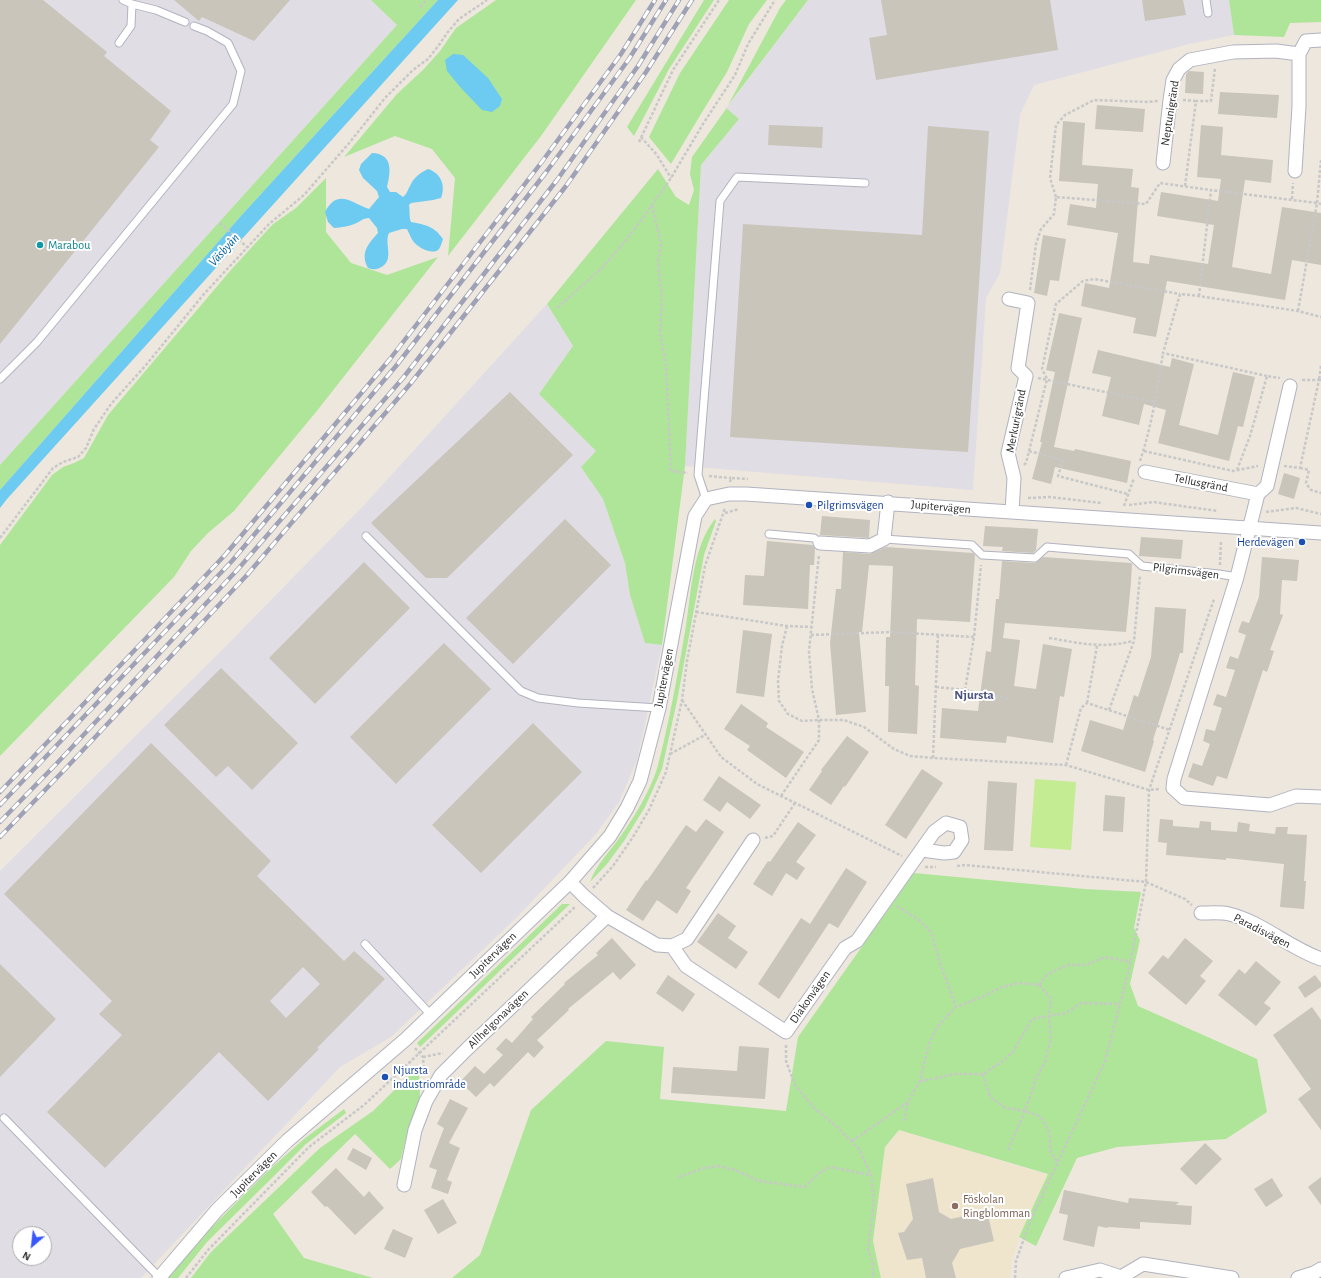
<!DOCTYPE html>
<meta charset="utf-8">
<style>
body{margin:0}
#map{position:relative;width:1321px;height:1278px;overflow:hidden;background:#ede7dd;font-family:"Alegreya Sans",sans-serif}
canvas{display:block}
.north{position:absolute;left:12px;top:1226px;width:40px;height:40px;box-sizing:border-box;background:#fff;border:1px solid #aaa;border-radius:50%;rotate:208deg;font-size:11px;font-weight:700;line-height:16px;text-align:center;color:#2b2b2b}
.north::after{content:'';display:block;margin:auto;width:14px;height:18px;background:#3957fe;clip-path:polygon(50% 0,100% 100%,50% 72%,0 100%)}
</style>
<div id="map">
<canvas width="1321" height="1278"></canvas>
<div class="north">N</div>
</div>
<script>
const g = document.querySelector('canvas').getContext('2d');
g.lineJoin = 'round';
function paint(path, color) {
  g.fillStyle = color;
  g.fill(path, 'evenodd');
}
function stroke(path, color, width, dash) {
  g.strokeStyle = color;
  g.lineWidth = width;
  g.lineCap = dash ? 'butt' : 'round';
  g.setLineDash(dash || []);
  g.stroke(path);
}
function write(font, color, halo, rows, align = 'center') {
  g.font = font + ' "Alegreya Sans",sans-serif';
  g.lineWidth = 4;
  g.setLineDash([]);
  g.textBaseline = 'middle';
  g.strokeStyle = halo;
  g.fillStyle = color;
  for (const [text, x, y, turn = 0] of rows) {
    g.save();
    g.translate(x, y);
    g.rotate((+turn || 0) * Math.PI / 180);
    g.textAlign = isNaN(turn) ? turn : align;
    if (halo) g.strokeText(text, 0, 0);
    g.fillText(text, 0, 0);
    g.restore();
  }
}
paint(new Path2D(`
 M0,0H371L397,25L0,465Z
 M808,0H1229L1234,35L1189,44L1034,85L1020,115L1000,273L986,298L973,490L685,466L701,165L739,119L726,109Z
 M547,304L573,346L539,394L596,451L581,467L603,499L625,563L630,595L645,643L662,645L637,760L619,802L596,834L516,918L391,1037L340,1067L141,1278H0V871L230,642L366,503ZM20,1234H44V1258H20Z`), '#e0dde5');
paint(new Path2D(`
 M899,1130L1048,1175L1019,1237L1012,1260L1010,1278H881L873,1241L885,1147Z`), '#efe5cc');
paint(new Path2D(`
 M371,0H438L240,217L0,490V465L397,25Z
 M496,0H636L541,136L448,256L455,178L432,149L395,136L344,157L397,94L424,69L440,51L456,28Z
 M704,0H714L669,69L634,136L627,127Z
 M729,0H767L749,24L727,72L704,109L671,164L649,137L680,73Z
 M786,0H808L726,108L739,119L701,165L685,466L662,645L645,643L630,595L625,563L603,499L581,467L596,451L539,394L573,346L547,304L658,169L676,197L689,205L694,190L690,174L692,157L726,109L780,8Z
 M1229,0H1321V22L1290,23L1284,37L1234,35Z
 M326,178V232L351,263L387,275L438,257L316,412L234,511L208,533L191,551L174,577L0,756V545L52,475L63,467L74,463L84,458L108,415L230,271L273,224L296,208Z
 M715,519L716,521L704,555L677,701L662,769L645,807L624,841L607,864L590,882C597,863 609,853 620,837C634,818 652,788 658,765C670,719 678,672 686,626C691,592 693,546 715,519Z
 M914,873L1085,889L1141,892L1134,928L1140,940L1130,984L1138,1006L1257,1059L1267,1112L1226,1139L1117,1147L1077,1158L1036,1246L1019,1237L1048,1174L899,1130L885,1147L873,1241L881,1278H452L480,1255L531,1110L606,1041L664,1047L660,1099L786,1111L798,1037Z
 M562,904H570L420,1047L417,1043Z
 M419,1066L420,1098L408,1129L401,1159L390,1169L355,1134L273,1214L304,1258L373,1278H191L211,1252L320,1148L373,1111Z
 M344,1109L346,1113L306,1144L273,1177L207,1242L178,1278H168L203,1236L269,1170L304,1139Z`), '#afe598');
paint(new Path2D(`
 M1035,779L1076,782L1071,850L1030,847Z`), '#c3ec93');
paint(new Path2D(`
 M438,0H458L7,499L0,508V490L240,217Z
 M453,54L463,55L488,78L502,99L500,106L492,112L482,110L461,88L447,71L445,60Z
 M372,153C393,154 391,171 387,187L390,192H396L403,197C407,194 407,191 410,186C414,177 420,173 428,169C441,173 446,186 441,198L433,200L411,203L409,205C410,211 409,218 411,222C426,225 434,226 443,239C442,242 441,246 439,249C433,256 417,247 413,241C411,238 409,233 407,229H402L389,233C384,243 394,258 383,266C377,270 374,270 368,268C360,253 368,244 378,233L377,228L369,218C363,218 360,222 354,224C347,227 342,227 334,228L328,222L325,212C338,188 351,203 369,209L379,197L377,191L363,178L359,170L361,164Z`), '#6dcaf1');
paint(new Path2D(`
 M0,0H43L107,52L104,56L171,111L150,140L159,147L0,344Z
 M174,0H290L254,41L202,17L199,21Z
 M881,0H1050L1058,50L876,80L869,38L887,35Z
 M1142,0H1183L1186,15L1145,21Z
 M1189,71L1204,72L1203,94L1185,93L1186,74Z
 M1220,92L1279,95L1277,118L1218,114Z
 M1097,105L1145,109L1143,132L1095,129Z
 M1063,121L1085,123L1082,165L1133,169L1131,187L1139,188L1133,262L1149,264L1150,255L1208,264L1214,225L1157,216L1161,192L1218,201L1221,179L1197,177L1201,125L1223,127L1221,155L1273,160L1271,183L1245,180L1232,267L1271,274L1282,207L1321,213V265L1292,260L1285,300L1167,281L1156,337L1133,333L1136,318L1081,306L1085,283L1109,288L1118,233L1067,225L1070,204L1096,208L1098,184L1059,181Z
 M769,125L823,127L822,148L768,145Z
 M928,126L989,131L968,452L730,437L743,224L922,235Z
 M1043,235L1066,239L1059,281L1050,280L1047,296L1034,293Z
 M1059,313L1082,318L1054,447L1074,451L1075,449L1131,461L1127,483L1055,467L1051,484L1032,479L1042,442H1040L1055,372L1046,370Z
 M1098,350L1170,367L1172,358L1194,364L1179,425L1218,435L1233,372L1255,377L1243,427L1238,426L1229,461L1158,443L1166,410L1144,404L1139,425L1102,416L1111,377L1092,373Z
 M510,392L573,455L447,578H426L371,523Z
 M1284,473L1300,478L1294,499L1278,494Z
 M822,516L870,520L869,538L820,535Z
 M565,519L611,565L513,664L466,618Z
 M985,526L1038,529L1036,550L1033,553L1002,551L1003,547L983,546Z
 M1141,537L1183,540L1181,559L1139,556Z
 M767,541L812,545L815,549L814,565H810L808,609L743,605L745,575L764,576Z
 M886,547L973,553L975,555L970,622L917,619L915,685L919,686L917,734L888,732L889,686H885L886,637H890L893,566L869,565L862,632H859L866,712L836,715L830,643L836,589H841L843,552L870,554Z
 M1043,557L1131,563L1132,564L1131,582L1126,632L1005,623L1003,638L1020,640L1014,686L1036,689L1043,644L1072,649L1064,697L1060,696L1053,743L1007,736L1006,743L940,738L942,708L978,711L986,651L991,652L996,599H999L1002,561L1035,563Z
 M1262,557L1299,560L1297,581L1282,580L1280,614L1283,615L1270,650L1274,651L1267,672L1263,670L1227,779L1217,776L1213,786L1188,777L1193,763L1202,766L1210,744L1203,741L1206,729L1215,731L1222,708L1213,705L1217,694L1226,697L1235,670L1226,668L1230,656L1238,659L1246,635L1238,632L1242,621L1249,623L1259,597Z
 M364,562L410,608L315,704L269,658Z
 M1155,607L1186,609L1183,653H1180L1172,680L1153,740L1154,741L1145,772L1081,751L1090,720L1123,730L1134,695L1138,697L1151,657Z
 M743,630L772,634L764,697L736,693Z
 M444,643L491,689L396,784L350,737Z
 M221,668L298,743L252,790L228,766L216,777L164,725Z
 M741,704L768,723L766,727L804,752L786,778L747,750L750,746L724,729Z
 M533,723L582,772L481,873L432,825Z
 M847,736L869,752L845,787L844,786L831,805L809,790L822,771L821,770Z
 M151,743L271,861L257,876L344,961L354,951L385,979L317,1048L319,1049L268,1101L219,1052L105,1168L47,1112L122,1035L99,1014L112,1001L4,894ZM303,967L320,984L286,1018L270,1001Z
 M922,769L943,783L906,839L885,825Z
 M719,776L761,805L750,819L727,802L720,812L703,800Z
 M988,781L1017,783L1013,851L984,850Z
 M1105,795L1125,797L1123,832L1103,831Z
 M706,819L724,832L686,888L691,891L677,914L657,900L643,921L626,910L646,880L647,881L686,825L696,832Z
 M1160,819L1173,820V826L1199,828L1200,821L1211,822V830L1237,832L1238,822L1250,824L1249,831L1275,834L1276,827H1288L1287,834L1307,835L1304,881H1306L1304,909L1280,907L1284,864L1226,858V860L1166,855L1167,843L1158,842Z
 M798,822L816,835L796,862L805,868L797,880L786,873L772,896L753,884L768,861L770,862Z
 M846,868L867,882L838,928L829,923L779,999L758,984L801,918L810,924Z
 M718,913L736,926L728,938L748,952L736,969L697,942Z
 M612,938L636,965L620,980L613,972L568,1009L569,1010L537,1040L544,1047L534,1058L528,1052L494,1087L490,1083L476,1097L460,1082L475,1066L484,1074L503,1055L496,1049L506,1038L512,1043L533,1019L531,1017L565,984L564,983L598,955L596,953Z
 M1185,938L1213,961L1200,976L1206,981L1186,1005L1148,973L1163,955L1168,959Z
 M1256,961L1281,982L1264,1003L1271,1008L1256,1026L1218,995L1239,969L1245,974Z
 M0,964L56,1019L0,1077Z
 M668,975L695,994L683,1012L656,993Z
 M1315,975L1321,983V987L1305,998L1298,987Z
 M1312,1007L1321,1020V1130L1298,1099L1311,1089L1273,1035Z
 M739,1046L769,1048L765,1099L671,1093L673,1067L737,1071Z
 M450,1099L468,1108L449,1143L460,1148L447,1180L452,1182L448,1194L431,1188L437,1170L429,1167L444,1128L437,1124Z
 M1205,1143L1222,1159L1196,1185L1180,1169Z
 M353,1148L372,1158L366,1170L347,1159Z
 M336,1168L364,1197L369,1191L384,1208L355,1235L327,1206L325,1207L311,1192Z
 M1321,1177V1205L1308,1187Z
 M933,1178L939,1212L951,1219L987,1211L994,1241L960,1249L952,1263L956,1278H926L922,1258L907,1260L898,1233L904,1232L913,1219L906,1184Z
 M1272,1178L1283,1196L1266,1207L1254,1189Z
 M1064,1190L1128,1203L1129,1198L1179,1202L1176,1205L1192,1206L1191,1225L1140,1222V1229L1108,1227L1107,1228L1098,1226L1094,1247L1063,1240L1068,1215L1059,1213Z
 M443,1199L457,1223L438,1234L424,1210Z
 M393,1229L413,1238L405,1258L384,1249Z`), '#c9c5bb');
const service = new Path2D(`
 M1206,0L1208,13
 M132,4L156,10L185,22
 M119,43L131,26L132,4L123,0
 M0,379L37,342L233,104L241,71L228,43L207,31L194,26
 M706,499L698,475L720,201L737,177L865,183
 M769,534L814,538L820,543
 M366,536L521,691L538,698L578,703L659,708
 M884,539L972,545L982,555L1035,558L1047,547L1129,554L1142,566L1219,574L1237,577
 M365,944L431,1015
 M4,1118L159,1277`);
const minor = new Path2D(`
 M1163,163L1170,100L1173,80L1179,69L1190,60L1233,52L1276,51L1299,54L1306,41L1321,40
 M1295,171L1299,106V54
 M1009,299L1028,303L1018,368L1026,376L1008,453L1014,478L1012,512
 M1290,386L1267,486L1258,494L1237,577L1174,779L1173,788L1184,798L1270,805L1296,796L1321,797
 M1145,472L1258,494
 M820,543L870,546L884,539L888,502
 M570,882L585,897L607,916L657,945L672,946L687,939L753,840
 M1201,913C1210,913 1221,912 1229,914C1262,922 1289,948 1321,959
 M672,946L686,966L786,1032L845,948L857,941L934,832L946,823L960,827L962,840L954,852L944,853L922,850
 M404,1185L415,1130L426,1101L441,1075L467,1049L607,916
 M159,1278L217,1210L287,1141L406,1039L570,882L610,836L627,808L640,781L659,708L695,516L706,499L729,494H746L1321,533
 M1066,1278L1100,1270L1121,1277L1143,1264L1232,1278
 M1298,1278L1314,1273L1321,1269`);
stroke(service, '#b1b3bf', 9);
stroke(minor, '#b1b3bf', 15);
stroke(new Path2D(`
 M420,7L427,0
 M1183,100L1196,101
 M641,137L657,155L671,178
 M639,142L673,70L719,0
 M1321,160L1317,203L1321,204
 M1185,186L1196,101H1211L1215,68
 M1056,197L1050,178L1056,125L1065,115L1094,100L1148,102L1158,101
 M1292,199L1293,183
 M652,205L661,244L658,262L662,298L660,333L666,364L671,471L688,473
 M220,223L247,247
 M1030,290L1036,244L1041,229L1054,214L1056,197L1146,204L1160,183L1211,190
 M1199,296L1211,190L1317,203L1298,311
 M557,308L604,266L630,235L652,205L671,178L703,124L735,75L748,44L775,0
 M1321,366L1319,380H1321
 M1267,376L1163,353L1180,294L1199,296L1298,311L1321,317
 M1038,378L1154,402
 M1029,451L1063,460L1058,476L1128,494
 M1144,451L1233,471L1258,466
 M1140,461C1152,426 1157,389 1163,353
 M1024,465L1026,463L1047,379L1042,369L1056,304L1083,281L1094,279L1180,294
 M1284,466L1300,468L1319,380H1300
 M1300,468L1309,470L1306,483L1311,490L1321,493
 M1237,470L1250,436L1267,376L1280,378
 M709,476L731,478
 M730,482L731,478L748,479
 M1028,498L1050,497L1101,503
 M1129,505L1153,502L1218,511
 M1124,506L1134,478
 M1266,512L1296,508L1321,514
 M725,513L739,509
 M0,538L53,468L63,462L78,457L86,448L94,429L111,404L146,365L204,294L269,224L304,195L350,142L385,98L413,70L428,59L439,45L447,33L459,19L487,0
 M1220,565L1221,540
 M696,612L787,626L811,627
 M787,626L782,646L778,681L779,701L788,714L802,721L819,720H844L864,727L894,749L910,756L933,758L1066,765L1149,790L1160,789
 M811,635L892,632L974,637
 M1049,638C1080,643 1101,649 1133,641
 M936,687L965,690L1011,699
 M965,690L974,637L981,565
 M682,700L721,757L757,784L902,856
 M1087,703L1097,646
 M1109,710L1134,641L1140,575
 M670,754L705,735
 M933,758L938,634
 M1066,765L1081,708L1087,703L1170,730
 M781,796L819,740V720L812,689L809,651L819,555
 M765,838L773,836L795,803
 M957,866L965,865L1146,882L1185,899L1192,905
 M925,867H936
 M593,888L613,866L633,837L649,810L666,772L682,700L687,661L705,566L725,508
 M897,906L919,920L931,932L940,963L956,1007
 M786,1045V1061L795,1085L814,1108L837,1127L859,1149L871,1175L874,1202L868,1249L873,1263V1278
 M415,1048L423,1057L424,1076
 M423,1057L443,1053
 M983,1074L990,1097L1006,1108L1025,1111L1041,1117L1050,1133V1150L1057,1162
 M920,1081L938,1078L954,1074H983L1000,1063L1013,1052L1032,1019L1066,1013L1081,1003L1120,1004
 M904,1121L908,1102
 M852,1141L908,1102L920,1081L929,1044L937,1027L956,1007L982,997L1002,987L1019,983L1039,985L1048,974L1067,965H1086L1105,957L1131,962
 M1008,1150L1025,1111L1037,1076L1045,1062L1051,1039L1049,1016L1051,998L1039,985
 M679,1177L704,1168L719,1166L735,1170L759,1181L805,1187L819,1173L830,1167L871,1175
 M186,1278L208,1250L309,1147L364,1105L576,906
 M1015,1278L1016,1261L1030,1222L1105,1061L1129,969L1146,882L1149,790L1214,599`), '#c8c8c8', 2.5, [3, 2]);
stroke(service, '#fff', 7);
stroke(minor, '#fff', 13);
const rail = new Path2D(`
 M0,792L225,555L390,359L541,163L621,54L655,0
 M0,805L232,561L396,366L547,171L629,59L666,0
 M0,822L61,759L239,568L403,378L557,180L638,66L679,0
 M0,837L69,765L247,575L411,383L566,186L646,72L692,0`);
stroke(rail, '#9fa2b6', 4.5);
stroke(rail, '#fff', 3, [9]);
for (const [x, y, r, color] of [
 [40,245,4,"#0f9aa8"],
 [809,505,4,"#1a4fb4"],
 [1302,542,4,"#1a4fb4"],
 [385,1077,4,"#1a4fb4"],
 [955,1206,4,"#8d6e63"]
]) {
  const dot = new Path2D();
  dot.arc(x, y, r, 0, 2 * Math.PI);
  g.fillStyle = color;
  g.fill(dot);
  stroke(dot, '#fff', 1.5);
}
write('12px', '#2b2b2b', '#fff', [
 ["Neptunigränd",1170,113,-81],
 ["Merkurigränd",1016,421,-79],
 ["Tellusgränd",1201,483,11],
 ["Jupitervägen",941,507,5],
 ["Pilgrimsvägen",1186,571,7],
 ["Jupitervägen",664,678,-79],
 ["Paradisvägen",1262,931,27],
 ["Jupitervägen",493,955,-44],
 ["Diakonvägen",810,997,-55],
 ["Allhelgonavägen",498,1019,-44],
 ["Jupitervägen",254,1174,-45]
]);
write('12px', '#0d838f', '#fff', [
 ["Marabou",48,245]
], 'left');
write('12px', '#164399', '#fff', [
 ["Pilgrimsvägen",817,505],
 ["Herdevägen",1294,542,"right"],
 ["Njursta",393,1070],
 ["industriområde",393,1084]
], 'left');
write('12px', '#785e54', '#fff', [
 ["Föskolan",963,1199],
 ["Ringblomman",963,1213]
], 'left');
write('italic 13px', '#0a67a0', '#fff', [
 ["Väsbyån",224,250,-48]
]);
write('bold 13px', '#4a517d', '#fff', [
 ["Njursta",974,695]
]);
</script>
